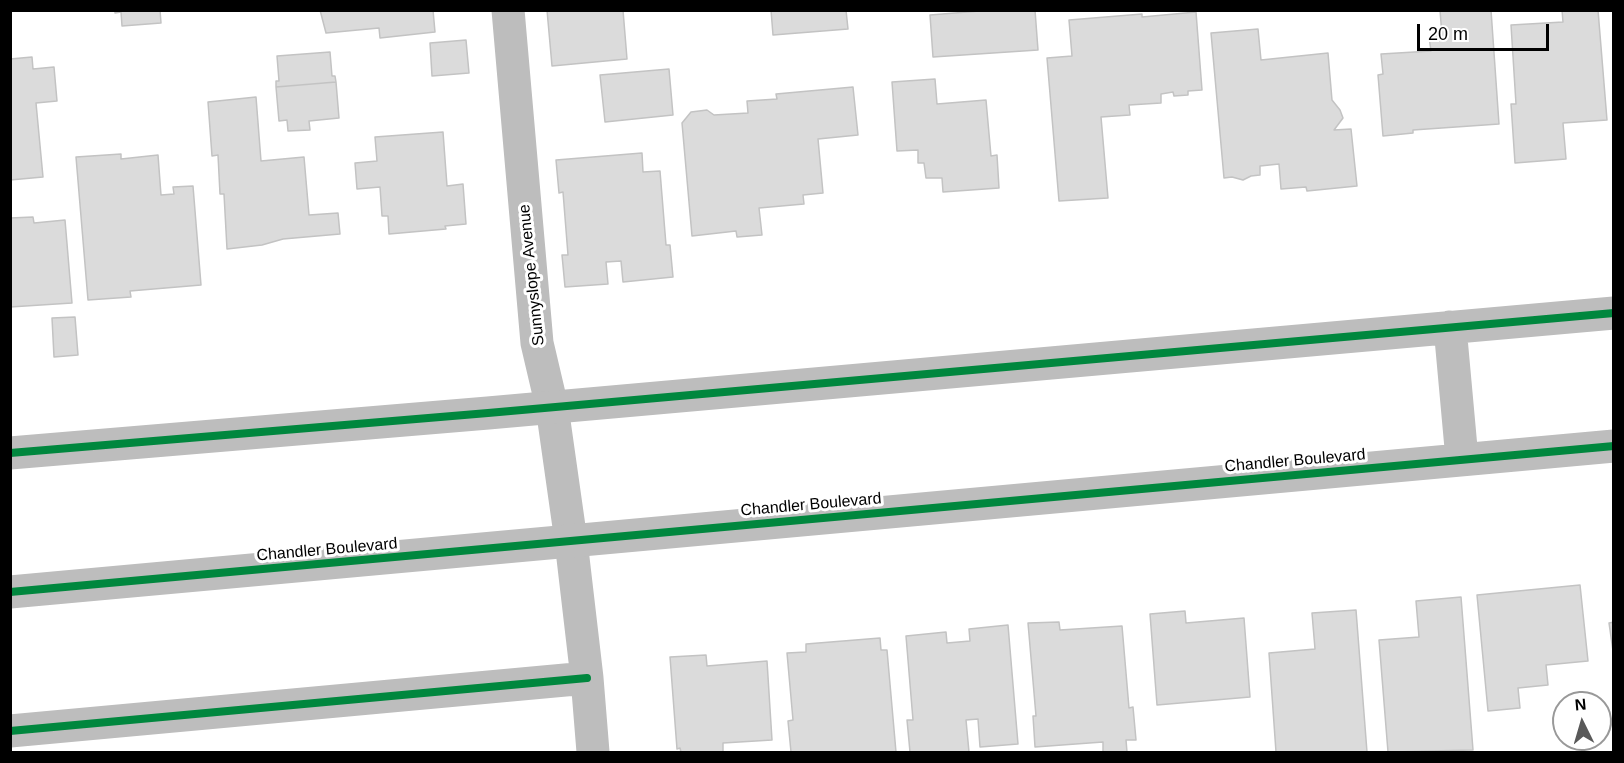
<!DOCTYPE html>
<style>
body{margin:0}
#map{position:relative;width:1624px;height:763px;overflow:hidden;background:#fff;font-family:Helvetica,sans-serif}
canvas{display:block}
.frame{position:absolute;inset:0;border:12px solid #000;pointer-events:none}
.north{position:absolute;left:1552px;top:691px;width:60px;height:60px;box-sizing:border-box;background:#fff;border:2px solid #999;border-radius:50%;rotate:355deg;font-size:16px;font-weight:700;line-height:24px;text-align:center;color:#000}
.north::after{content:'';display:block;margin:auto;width:21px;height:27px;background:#595959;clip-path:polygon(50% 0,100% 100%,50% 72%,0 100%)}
.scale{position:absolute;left:1417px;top:24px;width:132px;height:27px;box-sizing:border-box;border:3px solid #000;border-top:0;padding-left:8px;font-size:18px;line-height:21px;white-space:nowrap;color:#000;-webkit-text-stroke:4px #fff;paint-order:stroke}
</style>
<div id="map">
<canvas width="1624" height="763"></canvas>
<div class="frame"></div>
<div class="north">N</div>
<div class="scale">20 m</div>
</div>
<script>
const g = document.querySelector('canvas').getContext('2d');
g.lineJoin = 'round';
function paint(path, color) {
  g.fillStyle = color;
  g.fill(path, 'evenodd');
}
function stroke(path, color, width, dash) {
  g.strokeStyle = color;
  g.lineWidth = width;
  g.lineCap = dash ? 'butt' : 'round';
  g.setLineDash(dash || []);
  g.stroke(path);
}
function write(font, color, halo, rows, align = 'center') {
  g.font = font + ' Helvetica,sans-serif';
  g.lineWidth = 6;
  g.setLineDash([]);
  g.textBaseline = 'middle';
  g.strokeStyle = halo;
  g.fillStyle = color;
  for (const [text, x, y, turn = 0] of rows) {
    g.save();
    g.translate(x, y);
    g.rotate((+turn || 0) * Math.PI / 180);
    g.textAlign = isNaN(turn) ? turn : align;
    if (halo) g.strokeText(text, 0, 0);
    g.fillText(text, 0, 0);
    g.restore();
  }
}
const building = new Path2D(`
 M115,10H160L161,23L122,26L121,12L115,13Z
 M320,10H433L435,32L380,38L379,28L326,33Z
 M547,10H623L627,59L552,66Z
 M771,10H846L848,29L773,35Z
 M992,10H1035L1038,50L933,57L930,15Z
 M1440,10H1491L1499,124L1413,130V133L1383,136L1378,75L1383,74L1381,54L1431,51L1429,37L1442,36Z
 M1562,10H1598L1607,120L1563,123L1566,159L1515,163L1511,104H1516L1511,25L1563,22Z
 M1196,12L1202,90L1188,91V95L1174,96L1173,92L1161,94V103L1129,105L1130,115L1101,117L1108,198L1059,201L1047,58L1072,56L1069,20L1142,14V17Z
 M1258,29L1261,60L1328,53L1332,100L1340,110L1343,118L1334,130L1351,129L1357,186L1307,191L1306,187L1281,189L1279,164L1260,166V175L1251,176L1243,180L1232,177L1224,178L1211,33Z
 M466,40L469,73L432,76L430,43Z
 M330,52L332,76H335L336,82L276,87V81H279L277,56Z
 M32,57L33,69L54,67L57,101L36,103L43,177L10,180V59Z
 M669,69L673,115L605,122L600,75Z
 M935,79L937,104L986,100L991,156L997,155L999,188L943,192L942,178H926L924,163H918V150L897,151L892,82Z
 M336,82L339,118L309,121L310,130L288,131L287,120L279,121L276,87Z
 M853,87L858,135L818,139L823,193L803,195L804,204L759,208L762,235L737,237L736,231L692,236L682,123L691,112L707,110L714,115L748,113L747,101L777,99L776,94Z
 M256,97L261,161L304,157L309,215L338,213L340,234L283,239L262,245L227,249L224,194H220L218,155L212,156L208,102Z
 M443,132L447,186L463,184L466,224L445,226L446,229L389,234L388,216H382L380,187L357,189L355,163L377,161L375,137Z
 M642,153L643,172L660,171L666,245H670L673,277L623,282L621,261L606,262L608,284L565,287L562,255H568L563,192L559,193L556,160Z
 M121,154V159L158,155L161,195L174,194L173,187L193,186L201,285L130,291L131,297L88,300L76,157Z
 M33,217L34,223L65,220L72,303L10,307V218Z
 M75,317L78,355L54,357L52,318Z
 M1580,585L1588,661L1546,665L1548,685L1518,688L1520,708L1488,711L1477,595Z
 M1461,597L1473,750L1388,752L1379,640L1419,637L1416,601Z
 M1356,610L1367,752H1276L1269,653L1315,649L1312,613Z
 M1185,611L1186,623L1244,618L1250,697L1157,705L1150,614Z
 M1059,622L1060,630L1122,626L1129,708L1133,707L1136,740H1126L1127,752H1103V742L1035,747L1033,716H1036L1028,623Z
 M1614,622V658L1609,623Z
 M1008,625L1018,744L980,747L978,719L966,720L969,752H910L907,720H913L906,636L946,632L947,643L970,641L969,629Z
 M880,638L881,650H887L896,752H791L788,721L793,720L787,653L806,652V644Z
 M706,655L707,666L767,661L772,740L723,743V752H681L680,748L677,749L670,657Z`);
paint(building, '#dbdbdb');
stroke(building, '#c3c3c3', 1.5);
stroke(new Path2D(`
 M508,10L537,343L552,407L571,541L587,678L593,752
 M10,731L587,678`), '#bdbdbd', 33);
stroke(new Path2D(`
 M1450,327L1462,459
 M10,453L488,413L1614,313
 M10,592L1614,446`), '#bdbdbd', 33);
stroke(new Path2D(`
 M10,453L488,413L1614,313
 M10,592L1614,446
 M10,731L587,678`), '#00873e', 8);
write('16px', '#000', '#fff', [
 ["Sunnyslope Avenue",532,275,-96],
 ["Chandler Boulevard",1295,461,-5],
 ["Chandler Boulevard",811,505,-5],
 ["Chandler Boulevard",327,550,-5]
]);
</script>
